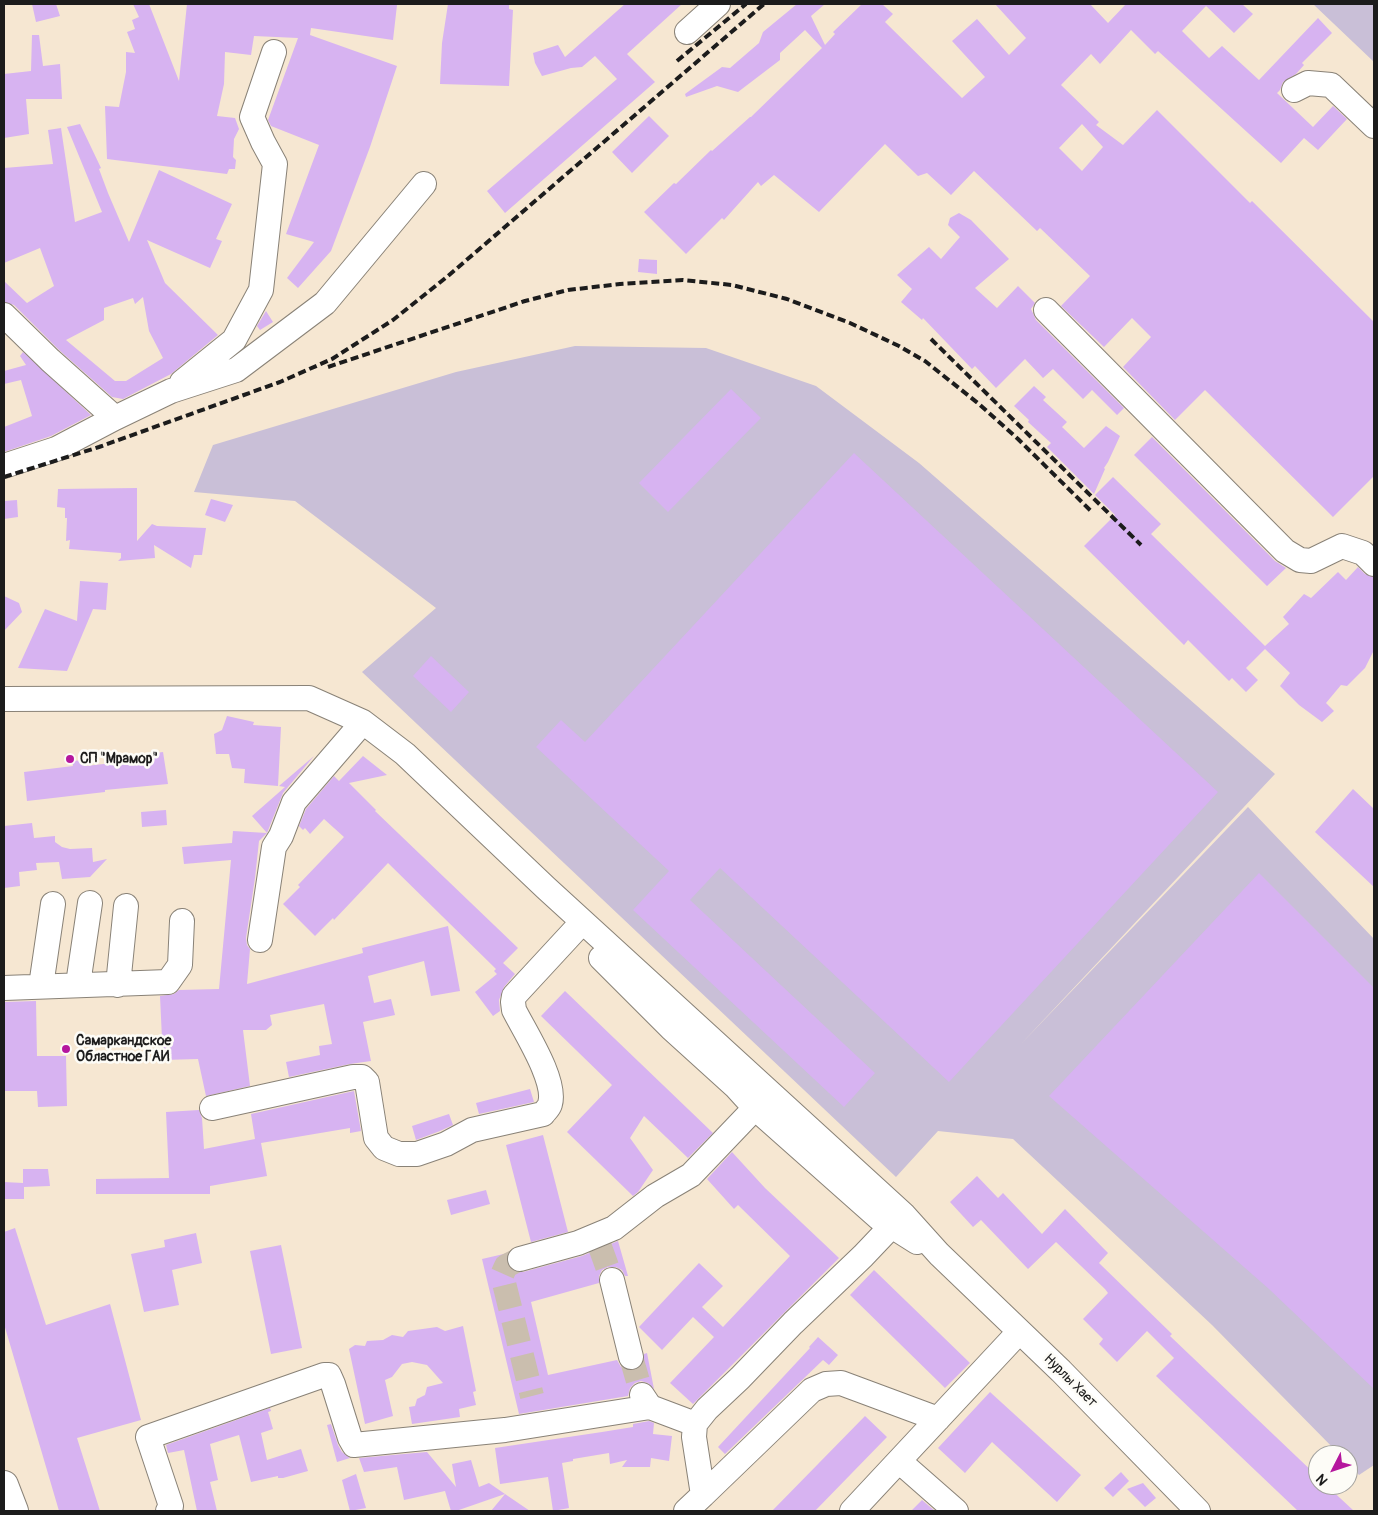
<!DOCTYPE html>
<meta charset="utf-8">
<style>
body{margin:0}
#map{position:relative;width:1378px;height:1515px;overflow:hidden;background:#f6e7d2;font-family:Pangolin,sans-serif}
canvas{display:block}
.frame{position:absolute;inset:0;border:5px solid #1c1c1c;pointer-events:none}
.north{position:absolute;left:1308px;top:1445px;width:50px;height:50px;box-sizing:border-box;background:#fdfcf7;border:1px solid #a3a29f;border-radius:50%;rotate:229deg;font-size:14px;font-weight:700;line-height:20px;text-align:center;color:#1c1c1c}
.north::after{content:'';display:block;margin:auto;width:18px;height:22px;background:#b5179e;clip-path:polygon(50% 0,100% 100%,50% 72%,0 100%)}
</style>
<div id="map">
<canvas width="1378" height="1515"></canvas>
<div class="frame"></div>
<div class="north">N</div>
</div>
<script>
const g = document.querySelector('canvas').getContext('2d');
g.lineJoin = 'round';
function paint(path, color) {
  g.fillStyle = color;
  g.fill(path, 'evenodd');
}
function stroke(path, color, width, dash) {
  g.strokeStyle = color;
  g.lineWidth = width;
  g.lineCap = dash ? 'butt' : 'round';
  g.setLineDash(dash || []);
  g.stroke(path);
}
function write(font, color, halo, rows, align = 'center') {
  g.font = font + ' Pangolin,sans-serif';
  g.lineWidth = 5;
  g.setLineDash([]);
  g.textBaseline = 'middle';
  g.strokeStyle = halo;
  g.fillStyle = color;
  for (const [text, x, y, turn = 0] of rows) {
    g.save();
    g.translate(x, y);
    g.rotate((+turn || 0) * Math.PI / 180);
    g.textAlign = isNaN(turn) ? turn : align;
    if (halo) g.strokeText(text, 0, 0);
    g.fillText(text, 0, 0);
    g.restore();
  }
}
paint(new Path2D(`
 M1313,4H1374V62Z
 M575,346L706,348L816,386L919,463L1275,774L1020,1045L1248,807L1374,939V1465L1359,1475L1348,1463V1455H1340L1212,1325L1013,1139L938,1131L896,1177L362,672L436,608L295,501L194,492L213,445L456,372Z`), '#c9bfd7');
paint(new Path2D(`
 M32,4H56L60,16L36,22Z
 M133,4H149L179,81L187,4L397,5L393,40L311,28L310,35L397,66L370,147L331,251L298,288L287,278L314,242L286,234L319,145L271,126L268,120L298,38L254,36L251,55L225,52L224,84L217,116L235,118L239,129L234,139L233,157L236,160L235,169H229L227,174L107,159L105,106L119,107L126,72V52L135,53L127,32L135,29L132,20L139,17Z
 M448,4H509V9L513,10L509,86L440,84L442,43Z
 M625,4H682L627,54L655,82L505,213L487,191L617,79L595,56L582,67L571,68L542,76L535,63L533,53L558,45L565,57Z
 M797,4H825L811,16L825,45L835,34L833,32L862,4H882L893,14L885,22L962,98L985,77L952,41L977,19L1009,55L1026,38L995,4H1090L1108,23L1126,4H1242L1253,14L1234,33L1206,6L1182,31L1209,58L1222,46L1259,80L1318,18L1332,33L1302,63L1304,65L1296,74L1283,82L1280,90L1277,93L1313,127L1333,106L1347,119L1318,150L1304,138L1281,163L1158,51L1155,54L1131,30L1100,64L1091,54L1061,85L1099,122L1096,125L1123,145L1157,110L1250,203L1252,201L1374,322V476L1333,517L1205,390L1175,420L1123,367L1151,337L1132,318L1104,347L1061,306L1090,276L1040,228L1037,231L974,171L951,195L927,173L918,176L885,144L819,212L774,175L761,186L758,182L724,220L722,218L686,254L644,212L674,183L676,184L711,150L712,151L750,117H751L822,48L805,30L780,53V60L738,92L717,86L686,97L685,94L722,67L730,68L759,43L763,32ZM1082,124L1103,147L1082,171L1059,148Z
 M32,35H39L43,66L60,64L62,99H26L29,134L4,138V74L31,71Z
 M649,116L669,136L632,173L612,152Z
 M80,124L101,168L99,169L108,193L129,242L159,170L232,204L216,239L222,241L210,268L147,240L165,283L218,335L171,374L123,399L112,397L59,350L14,305L4,302V281L27,303L54,286L40,248L4,263V168L53,164L48,130L61,128L75,222L102,212L67,127ZM143,297L149,331L163,358L126,381H115L66,340L104,320V308L133,298L135,304Z
 M959,213L971,220L1009,259L975,288L997,308L1018,286L1035,303L1031,309L1036,320L1124,408L1117,415L1092,390L1083,399L1053,369L1043,378L1025,359L996,388L975,366L972,369L923,318L922,320L901,302L912,289L897,275L929,247L941,259L960,237L948,225L950,218Z
 M639,259L657,260V274L638,272Z
 M266,311L273,322L260,330L257,326Z
 M23,352L91,415L51,436L4,452V427L32,416L21,380L4,384V371L26,365L20,356Z
 M1034,386L1046,397L1043,400L1067,422L1062,427L1084,448L1106,426L1120,436L1108,462L1104,468L1105,469L1094,494L1047,447L1051,443L1028,422L1029,420L1014,406Z
 M731,389L761,418L668,512L639,483Z
 M1152,437L1275,561L1286,568L1267,586L1134,455Z
 M854,453L1218,792L949,1082L720,868L690,900L875,1073L844,1107L633,910L669,871L536,747L561,720L585,742Z
 M1113,477L1161,524L1151,534L1265,646L1289,624L1283,617L1304,594L1311,598L1338,572L1346,580L1358,567L1365,574L1374,577V650L1365,668L1347,686L1341,685L1326,703L1334,711L1322,722L1299,705L1280,686L1290,673L1265,649L1246,668L1258,680L1246,692L1232,678L1229,681L1188,640L1184,645L1084,546L1115,515L1095,495Z
 M137,488V541L152,524L157,526L206,528L202,555H194L191,568L154,545L155,558L118,561L121,558V553L69,549L70,540L66,541L67,518H65V508L57,507L58,489Z
 M211,499L233,505L225,522L205,515Z
 M17,500L18,517L4,519V501Z
 M80,581L108,583L106,610L93,609L67,671L18,668L45,609L77,621Z
 M4,596L19,603L22,612L4,631Z
 M431,656L469,692L451,712L413,676Z
 M227,716L254,722L253,725L281,727L278,786L244,783L245,769L232,768L229,754H216L214,734L222,730Z
 M163,752L168,784L105,790V792L27,801L24,772L73,766L72,761L85,760L86,766L112,763L121,766L122,758Z
 M314,756L283,793L267,833L252,816L285,787L279,786Z
 M363,756L387,775L349,783L376,810L375,811L518,948L503,963L515,974L504,987L499,1000L500,1011L493,1016L475,992L497,974L494,971L496,969L388,863L334,920L333,918L315,936L283,904L300,887L298,885L344,837L324,819L310,834L305,828L303,830L299,826L306,809L334,776L339,781Z
 M1353,789L1374,809V887L1315,832Z
 M166,810L167,825L142,827L141,812Z
 M32,823L34,838L55,836V842L62,847L70,849L92,848L93,862L107,859L90,877L62,879L59,862L36,863L37,870L19,872L20,886L4,888V826Z
 M233,831L267,833L259,841L255,878L246,938L247,945L250,949L247,984L363,953L362,948L448,926L460,991L431,996L424,961L368,976L374,1003L391,999L395,1015L363,1022L371,1061L350,1064L289,1077L286,1062L320,1055L319,1046L332,1044L324,1004L270,1015L272,1025L266,1030H243L250,1086L206,1096L198,1059L163,1060L160,996L174,994L179,990L219,989L231,860L184,864L182,847L232,843Z
 M1259,873L1374,988V1389L1269,1289L1049,1096Z
 M565,991L713,1133L688,1158L644,1116L630,1138L653,1170L638,1192L633,1196L567,1132L612,1085L541,1016Z
 M36,1001L37,1056H66L67,1106L38,1107L37,1091H4V1002Z
 M530,1089L534,1102L479,1114L476,1103Z
 M354,1091L361,1131L350,1133V1128L261,1143L267,1176L210,1186V1194H96V1179L169,1178L166,1112L199,1110L202,1118L204,1149L255,1139L251,1114Z
 M449,1114L453,1125L440,1131L416,1140L412,1126Z
 M543,1135L568,1232L531,1242L506,1145Z
 M732,1152L765,1188L839,1258L693,1404L670,1383L714,1337L693,1317L662,1350L639,1327L699,1263L723,1286L702,1307L723,1327L790,1256L738,1205L734,1209L707,1179Z
 M23,1169H48L50,1186L24,1187V1199H4V1182L23,1183Z
 M977,1176L998,1198L1003,1193L1042,1234L1065,1209L1108,1253L1099,1263L1172,1334L1170,1336L1318,1477V1485H1326L1354,1511H1298L1156,1376L1174,1358L1147,1331L1117,1362L1099,1344L1103,1339L1083,1319L1108,1293L1105,1289L1056,1242L1028,1269L981,1220L973,1227L950,1202Z
 M486,1190L490,1204L451,1215L447,1200Z
 M15,1228L46,1325L110,1304L141,1420L77,1438L100,1511H59L4,1324V1232Z
 M196,1233L202,1263L172,1270L179,1305L144,1312L131,1254L165,1247L164,1240Z
 M618,1241L628,1276H625L622,1270L616,1267H608L602,1270L599,1276V1283L531,1302L548,1375L617,1360L621,1367L628,1370H634L641,1367L644,1360V1354L647,1353L654,1389L648,1383L641,1381L635,1383L630,1388L628,1396L519,1414L482,1259L508,1253L507,1262L510,1268L516,1272H523L582,1256Z
 M281,1245L302,1348L271,1354L250,1251Z
 M874,1270L970,1363L945,1388L850,1295Z
 M463,1326L476,1391L473,1392L476,1405L459,1409L460,1417L412,1424L409,1407L415,1406L417,1399L425,1395L427,1387L443,1383L427,1365L412,1362L402,1364L392,1377L385,1380L393,1416L365,1424L349,1349L355,1345L365,1346L367,1341L383,1340L392,1335L403,1337L408,1331L437,1327L445,1331Z
 M818,1337L838,1355L829,1365L823,1360L725,1454L718,1447L810,1348L809,1347Z
 M990,1392L1081,1475L1057,1502L992,1442L965,1473L938,1448Z
 M270,1408L271,1411L268,1412L273,1429L261,1433L267,1460L301,1449L308,1471L283,1478H278V1476L251,1482L239,1435L210,1444L218,1480L210,1482L217,1511H197L184,1450L168,1453L166,1445Z
 M865,1416L887,1437L815,1511H772Z
 M649,1421L654,1423L653,1434L672,1436L669,1461L651,1458L650,1467H622L627,1460L610,1464L609,1453L573,1459V1461L562,1463L569,1508L553,1511L548,1477L500,1484L495,1448L602,1432L633,1427V1424Z
 M331,1424L338,1445L342,1452L350,1458L337,1462L327,1425Z
 M427,1452L456,1487L452,1464L471,1460L479,1487L489,1483L505,1494L456,1511H451L445,1491L404,1500L397,1467L364,1472L359,1458Z
 M1121,1472L1129,1481L1113,1497L1104,1488Z
 M356,1474L366,1508L350,1511L342,1480Z
 M1143,1483L1156,1498L1145,1507L1127,1489Z
 M505,1494L530,1511H491Z
 M922,1500L935,1511H911Z`), '#d7b3f1');
stroke(new Path2D(`
 M599,1244L612,1280
 M520,1259L506,1266L502,1275L532,1396
 M631,1357L642,1395`), '#cabeae', 24, [24, 12]);
const minor = new Path2D(`
 M687,32L718,4
 M1294,90L1308,83L1331,85L1374,126
 M1046,310L1285,551L1300,560L1311,561L1342,546L1363,553L1374,564
 M4,315L50,360L115,418
 M182,382L234,340L261,290L275,164L263,142L252,117L274,52
 M4,466L56,449L115,418L171,391L236,370L325,303L424,184
 M4,699L309,698L363,722L405,754L546,888L903,1214L939,1254L1061,1371L1198,1511
 M260,940L274,847L281,836L294,802L363,722
 M601,958L671,1028L735,1086L755,1108L879,1218L917,1242
 M78,984L90,903
 M118,985L126,906
 M41,986L53,904
 M4,988L168,982L180,965L182,921
 M212,1108L353,1077H362L367,1082L376,1138L384,1148L399,1154H417L446,1144L472,1130L543,1114C545,1111 549,1108 550,1104C557,1081 525,1032 514,1010L513,1002L514,996L575,930
 M520,1259L578,1243L614,1228L655,1196L691,1175L755,1108
 M612,1280L631,1357
 M642,1395L650,1407L695,1424
 M899,1461L956,1511
 M703,1495L812,1390L826,1384L841,1383L938,1419
 M168,1511L171,1506L148,1437L324,1375H329L333,1384L350,1438L354,1445L505,1430L650,1407
 M686,1511L703,1495L694,1437L695,1424L707,1409L740,1378L793,1323L863,1256L901,1216
 M852,1511L1019,1332`);
const major = new Path2D(`
 M4,1485L14,1511`);
stroke(minor, '#898277', 26);
stroke(major, '#898277', 30);
stroke(minor, '#fff', 24);
stroke(major, '#fff', 28);
stroke(new Path2D(`
 M677,61L746,4
 M931,339L1141,545
 M328,367L525,301L568,290L620,284L683,280L732,285L787,299L850,323L899,346L925,361L979,404L1018,439L1093,513
 M4,477L99,447L280,382L332,359L393,320L448,276L764,4`), '#1c1c1c', 4, [8, 4]);
for (const [x, y, r, color] of [
 [70,759,5,"#b5179e"],
 [66,1049,5,"#b5179e"]
]) {
  const dot = new Path2D();
  dot.arc(x, y, r, 0, 2 * Math.PI);
  g.fillStyle = color;
  g.fill(dot);
  stroke(dot, '#fdfcf7', 2);
}
write('bold 14px', '#1c1c1c', '#fdfcf7', [
 ["СП \"Мрамор\"",80,759],
 ["Самаркандское",76,1041],
 ["Областное ГАИ",76,1057]
], 'left');
write('14px', '#1c1c1c', '#fdfcf7', [
 ["Нурлы Хает",1070,1381,45]
]);
</script>
